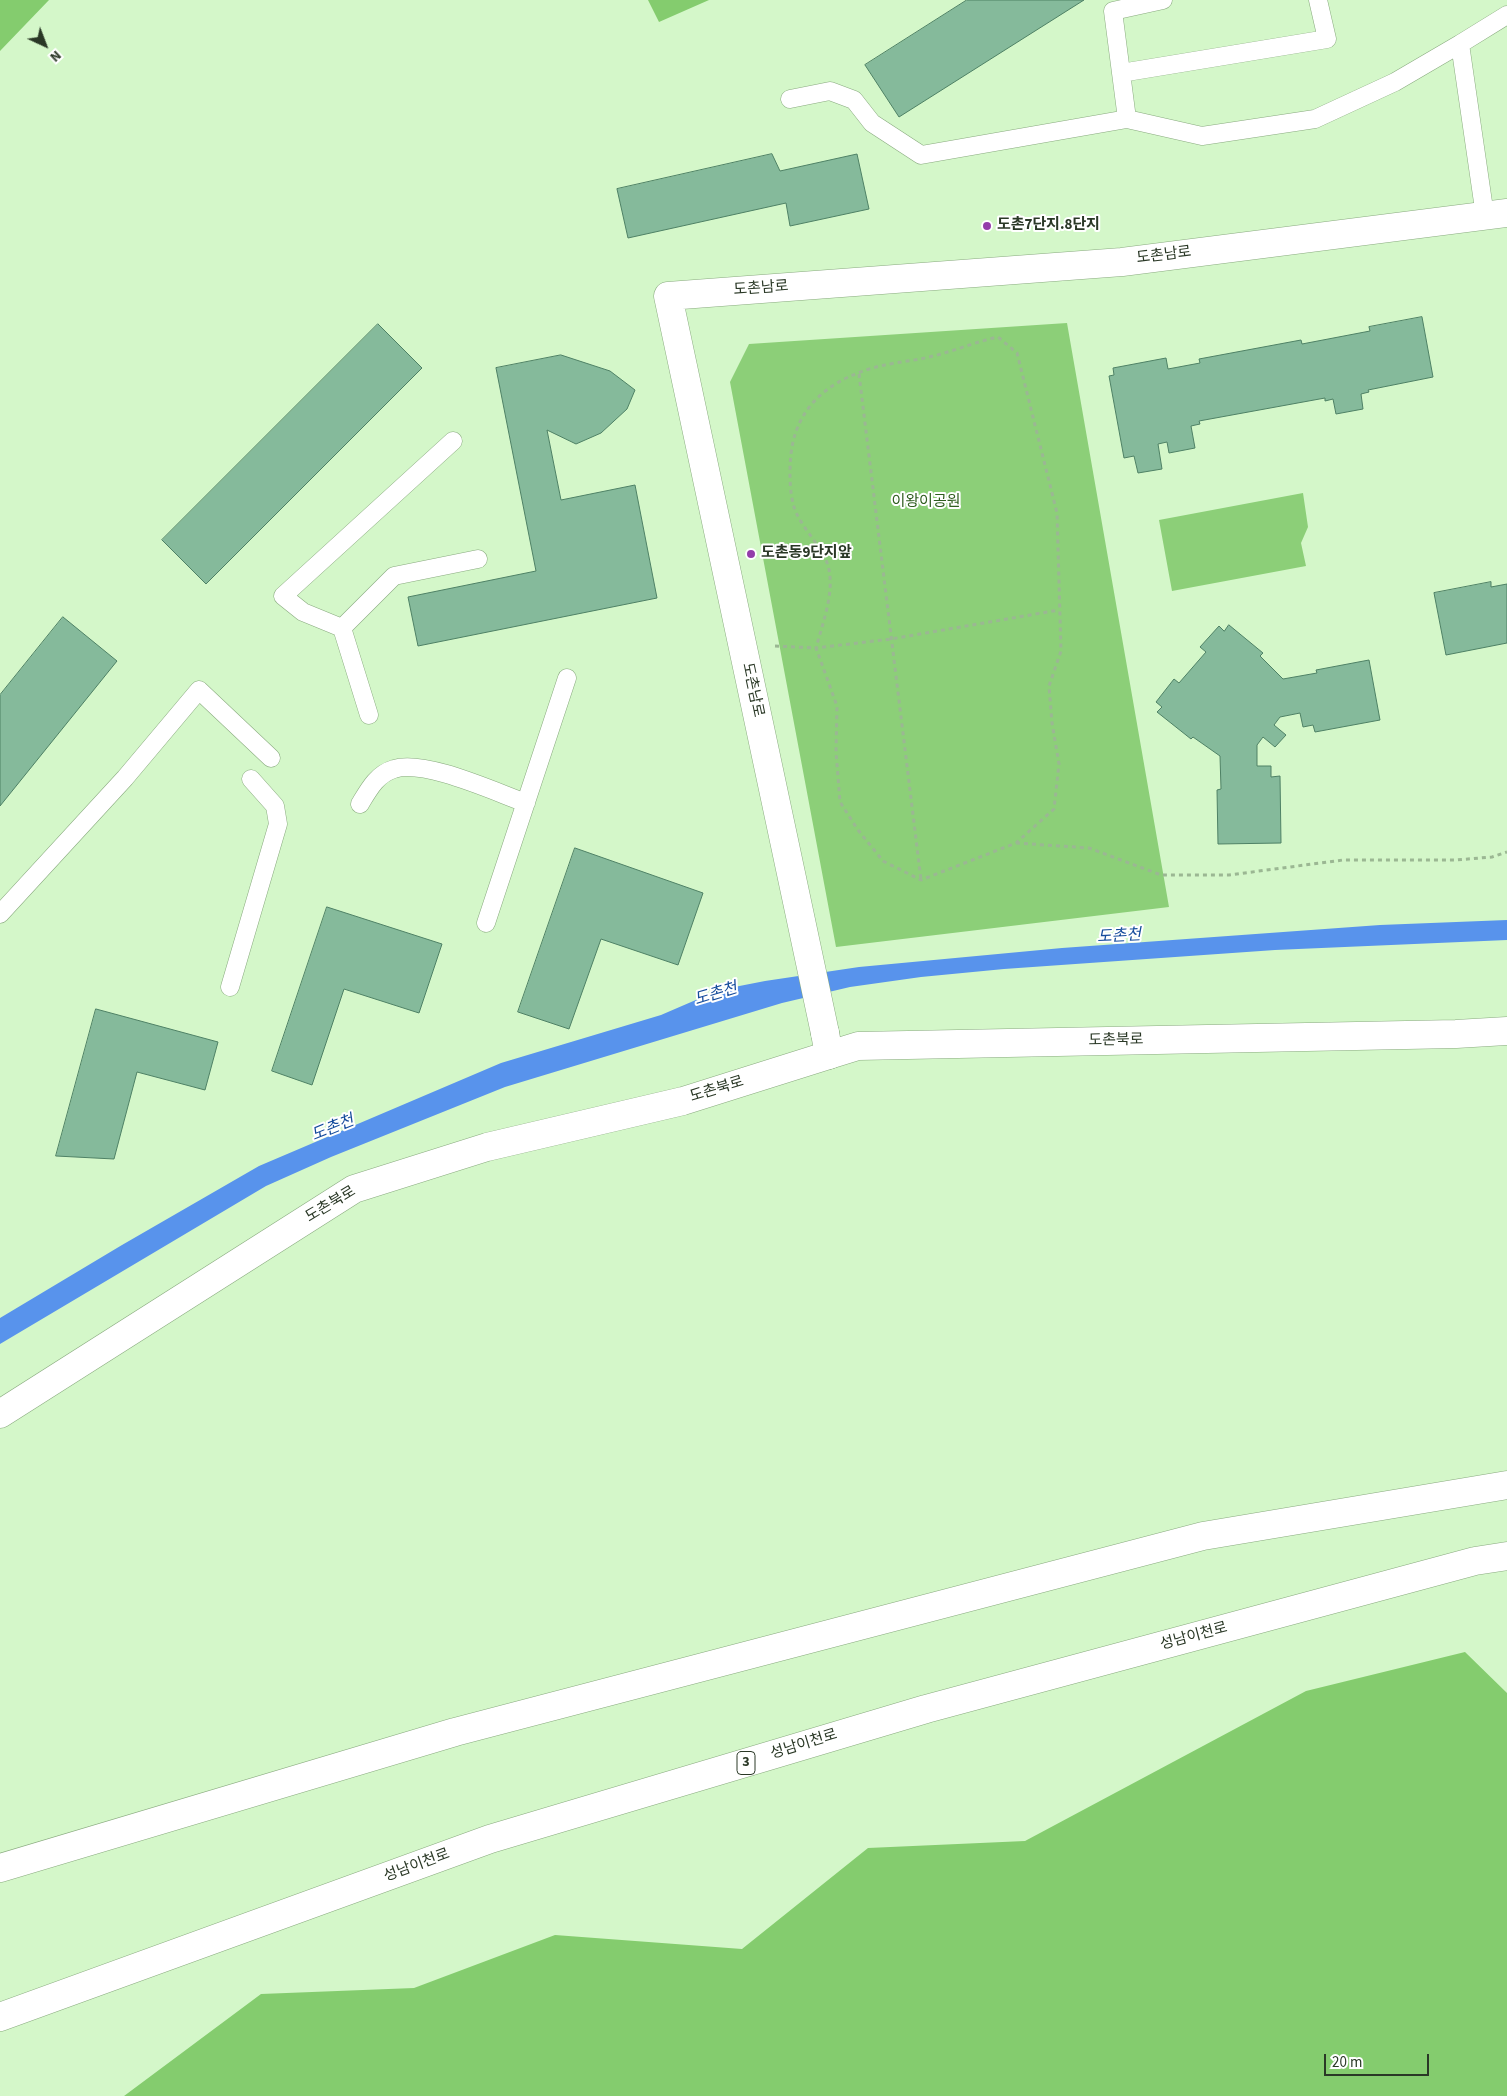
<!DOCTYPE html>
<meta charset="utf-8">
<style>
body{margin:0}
#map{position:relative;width:1507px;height:2096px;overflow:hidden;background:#d4f7c9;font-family:"Source Sans 3",sans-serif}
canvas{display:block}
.north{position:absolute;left:20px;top:20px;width:50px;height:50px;-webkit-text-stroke:4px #fff;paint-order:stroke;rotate:137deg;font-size:14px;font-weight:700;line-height:20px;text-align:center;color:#2a3826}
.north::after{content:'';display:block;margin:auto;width:18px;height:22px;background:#2a3826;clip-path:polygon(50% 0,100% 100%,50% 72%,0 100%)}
.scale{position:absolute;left:1324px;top:2054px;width:105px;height:22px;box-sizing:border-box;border:2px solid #2a3826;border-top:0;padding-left:6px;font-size:15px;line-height:18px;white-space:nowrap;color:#2a3826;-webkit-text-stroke:4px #fff;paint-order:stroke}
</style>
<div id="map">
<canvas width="1507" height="2096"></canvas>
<div class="north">N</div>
<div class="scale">20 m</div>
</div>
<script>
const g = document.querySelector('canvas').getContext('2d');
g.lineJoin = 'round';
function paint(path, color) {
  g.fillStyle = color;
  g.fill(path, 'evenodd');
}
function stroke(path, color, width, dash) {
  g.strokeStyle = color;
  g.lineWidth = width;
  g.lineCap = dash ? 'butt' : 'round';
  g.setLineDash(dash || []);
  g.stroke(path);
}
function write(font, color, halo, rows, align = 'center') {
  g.font = font + ' "Source Sans 3","Noto Sans KR",sans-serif';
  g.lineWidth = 4;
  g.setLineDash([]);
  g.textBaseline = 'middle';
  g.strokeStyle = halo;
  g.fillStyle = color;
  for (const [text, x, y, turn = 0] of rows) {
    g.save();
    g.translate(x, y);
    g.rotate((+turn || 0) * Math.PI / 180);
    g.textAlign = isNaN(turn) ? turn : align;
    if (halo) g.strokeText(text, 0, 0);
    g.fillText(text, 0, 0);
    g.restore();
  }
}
paint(new Path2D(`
 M1067,323L1169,907L836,947L730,382L749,344Z
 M1303,493L1308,527L1301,543L1306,566L1172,591L1159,520Z`), '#8ccf78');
paint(new Path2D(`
 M0,0H49L0,51Z
 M648,0H709L659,22Z
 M1465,1652L1507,1693V2096H124L261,1994L414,1988L555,1935L742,1949L868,1848L1025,1841L1306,1691Z`), '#84cc6e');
paint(new Path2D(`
 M1507,920V940L1275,950L1004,969L921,977L850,987L782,1003L505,1087L331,1157L266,1186L0,1344V1318L122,1245L259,1166L501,1063L661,1015L719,990L765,981L859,967L1062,948L1380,925Z`), '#5893ec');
const building = new Path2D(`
 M967,0H1084L899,117L865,65Z
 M772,154L780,171L857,154L869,209L790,226L786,203L628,238L617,189Z
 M1422,317L1433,377L1368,390L1369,392L1361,394L1363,409L1336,414L1333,399L1325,401V398L1199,421L1200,424L1191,426L1195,448L1169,453L1167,442L1158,444L1162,469L1138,473L1134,456L1124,458L1109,376L1114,375L1113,368L1166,358L1168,369L1200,363L1199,359L1301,340L1302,344L1370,331L1369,327Z
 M378,324L422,368L206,584L162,540Z
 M561,355L610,371L635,390L627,409L601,433L576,444L547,430L561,500L635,485L657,598L418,646L408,597L536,571L496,368Z
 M1491,582V587L1507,584V643L1446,655L1434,593Z
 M63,617L117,661L0,806V695Z
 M1229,625L1263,653L1260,656L1283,679L1317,673L1316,670L1369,660L1380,720L1315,732L1313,725L1303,727L1300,713L1280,717L1274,725L1286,735L1275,747L1263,737L1257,745V766H1271V777L1280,776L1281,843L1218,844L1217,790L1221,789L1220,756L1193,737L1191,739L1157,712L1162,707L1156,702L1174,679L1179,683L1206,652L1200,647L1219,626L1224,631Z
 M575,848L703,893L678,965L601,939L569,1029L518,1012Z
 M327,907L442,944L419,1013L344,989L312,1085L272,1071Z
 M96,1009L218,1042L205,1090L137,1072L114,1159L56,1156Z`);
paint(building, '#85ba9b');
stroke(building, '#4e8165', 1);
const service = new Path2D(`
 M1460,44L1507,15
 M1121,73L1327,39L1318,0
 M790,99L830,91L854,100L872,123L921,155L1127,119L1202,136L1315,119L1395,82L1460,44L1485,216
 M1127,119L1113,11L1163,0
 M342,628L303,612L283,596L453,441
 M369,715L342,628L394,576L478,559
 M360,804C369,789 377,774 394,769C424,759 495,792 526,803
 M0,914L125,778L199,690L271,758
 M486,923L567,678
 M230,987L278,824L275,806L251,779`);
const minor = new Path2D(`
 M825,1033L668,296L1122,262L1507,213
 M0,1414L354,1189L487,1147L683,1101L829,1055`);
const tertiary = new Path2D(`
 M825,1033L829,1055L858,1046L1456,1034L1507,1031`);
const trunk = new Path2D(`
 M0,1868L455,1732L1203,1536L1507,1485
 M0,2017L490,1839L926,1709L1475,1561L1507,1556`);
stroke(service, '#89aa7f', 19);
stroke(minor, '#89aa7f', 29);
stroke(tertiary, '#89aa7f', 29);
stroke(trunk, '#89aa7f', 29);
stroke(new Path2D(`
 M859,374L921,880
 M775,646L816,648L837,706L836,752L840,802L858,830L883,861L921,880L1016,843L1054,809L1059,764L1052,723L1049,686L1061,651L1057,513L1017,353L998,337C974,342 952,352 929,357C913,361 896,362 880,366C836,377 800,401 792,447C789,464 789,491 794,507C799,523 816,541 824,556C839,583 823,621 816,648L891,639L1059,610
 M1016,843L1089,848L1161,875H1229L1343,860H1456L1492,857L1507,852`), '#9bb793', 3, [4, 4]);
stroke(service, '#fff', 18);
stroke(minor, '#fff', 28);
stroke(tertiary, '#fff', 28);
stroke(trunk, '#fff', 28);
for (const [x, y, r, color] of [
 [987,226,5,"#933daa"],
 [751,554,5,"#933daa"]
]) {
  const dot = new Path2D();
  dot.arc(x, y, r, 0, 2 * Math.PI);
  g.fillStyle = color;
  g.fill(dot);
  stroke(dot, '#fff', 2);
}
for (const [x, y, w] of [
 [746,1763,18]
]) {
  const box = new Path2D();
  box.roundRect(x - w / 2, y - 11.5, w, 23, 4);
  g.fillStyle = '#fff';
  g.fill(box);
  stroke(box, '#2a3826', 1);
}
write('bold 14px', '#2a3826', null, [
 ["3",746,1763]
]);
write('bold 15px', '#2a3826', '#fff', [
 ["도촌7단지.8단지",997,226],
 ["도촌동9단지앞",761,554]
], 'left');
write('15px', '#2a3826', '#fff', [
 ["도촌남로",1164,256,-7],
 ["도촌남로",761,289,-4],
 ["도촌남로",752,690,78],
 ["도촌북로",1116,1041,-1],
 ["도촌북로",717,1090,-17],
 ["도촌북로",331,1205,-31],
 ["성남이천로",1194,1637,-15],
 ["성남이천로",804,1745,-17],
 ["성남이천로",417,1866,-20]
]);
write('15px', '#2e5d1e', '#fff', [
 ["이왕이공원",926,503]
]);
write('italic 16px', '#144b9b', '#fff', [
 ["도촌천",1119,937,-3],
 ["도촌천",716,995,-17],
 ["도촌천",333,1129,-22]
]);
</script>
